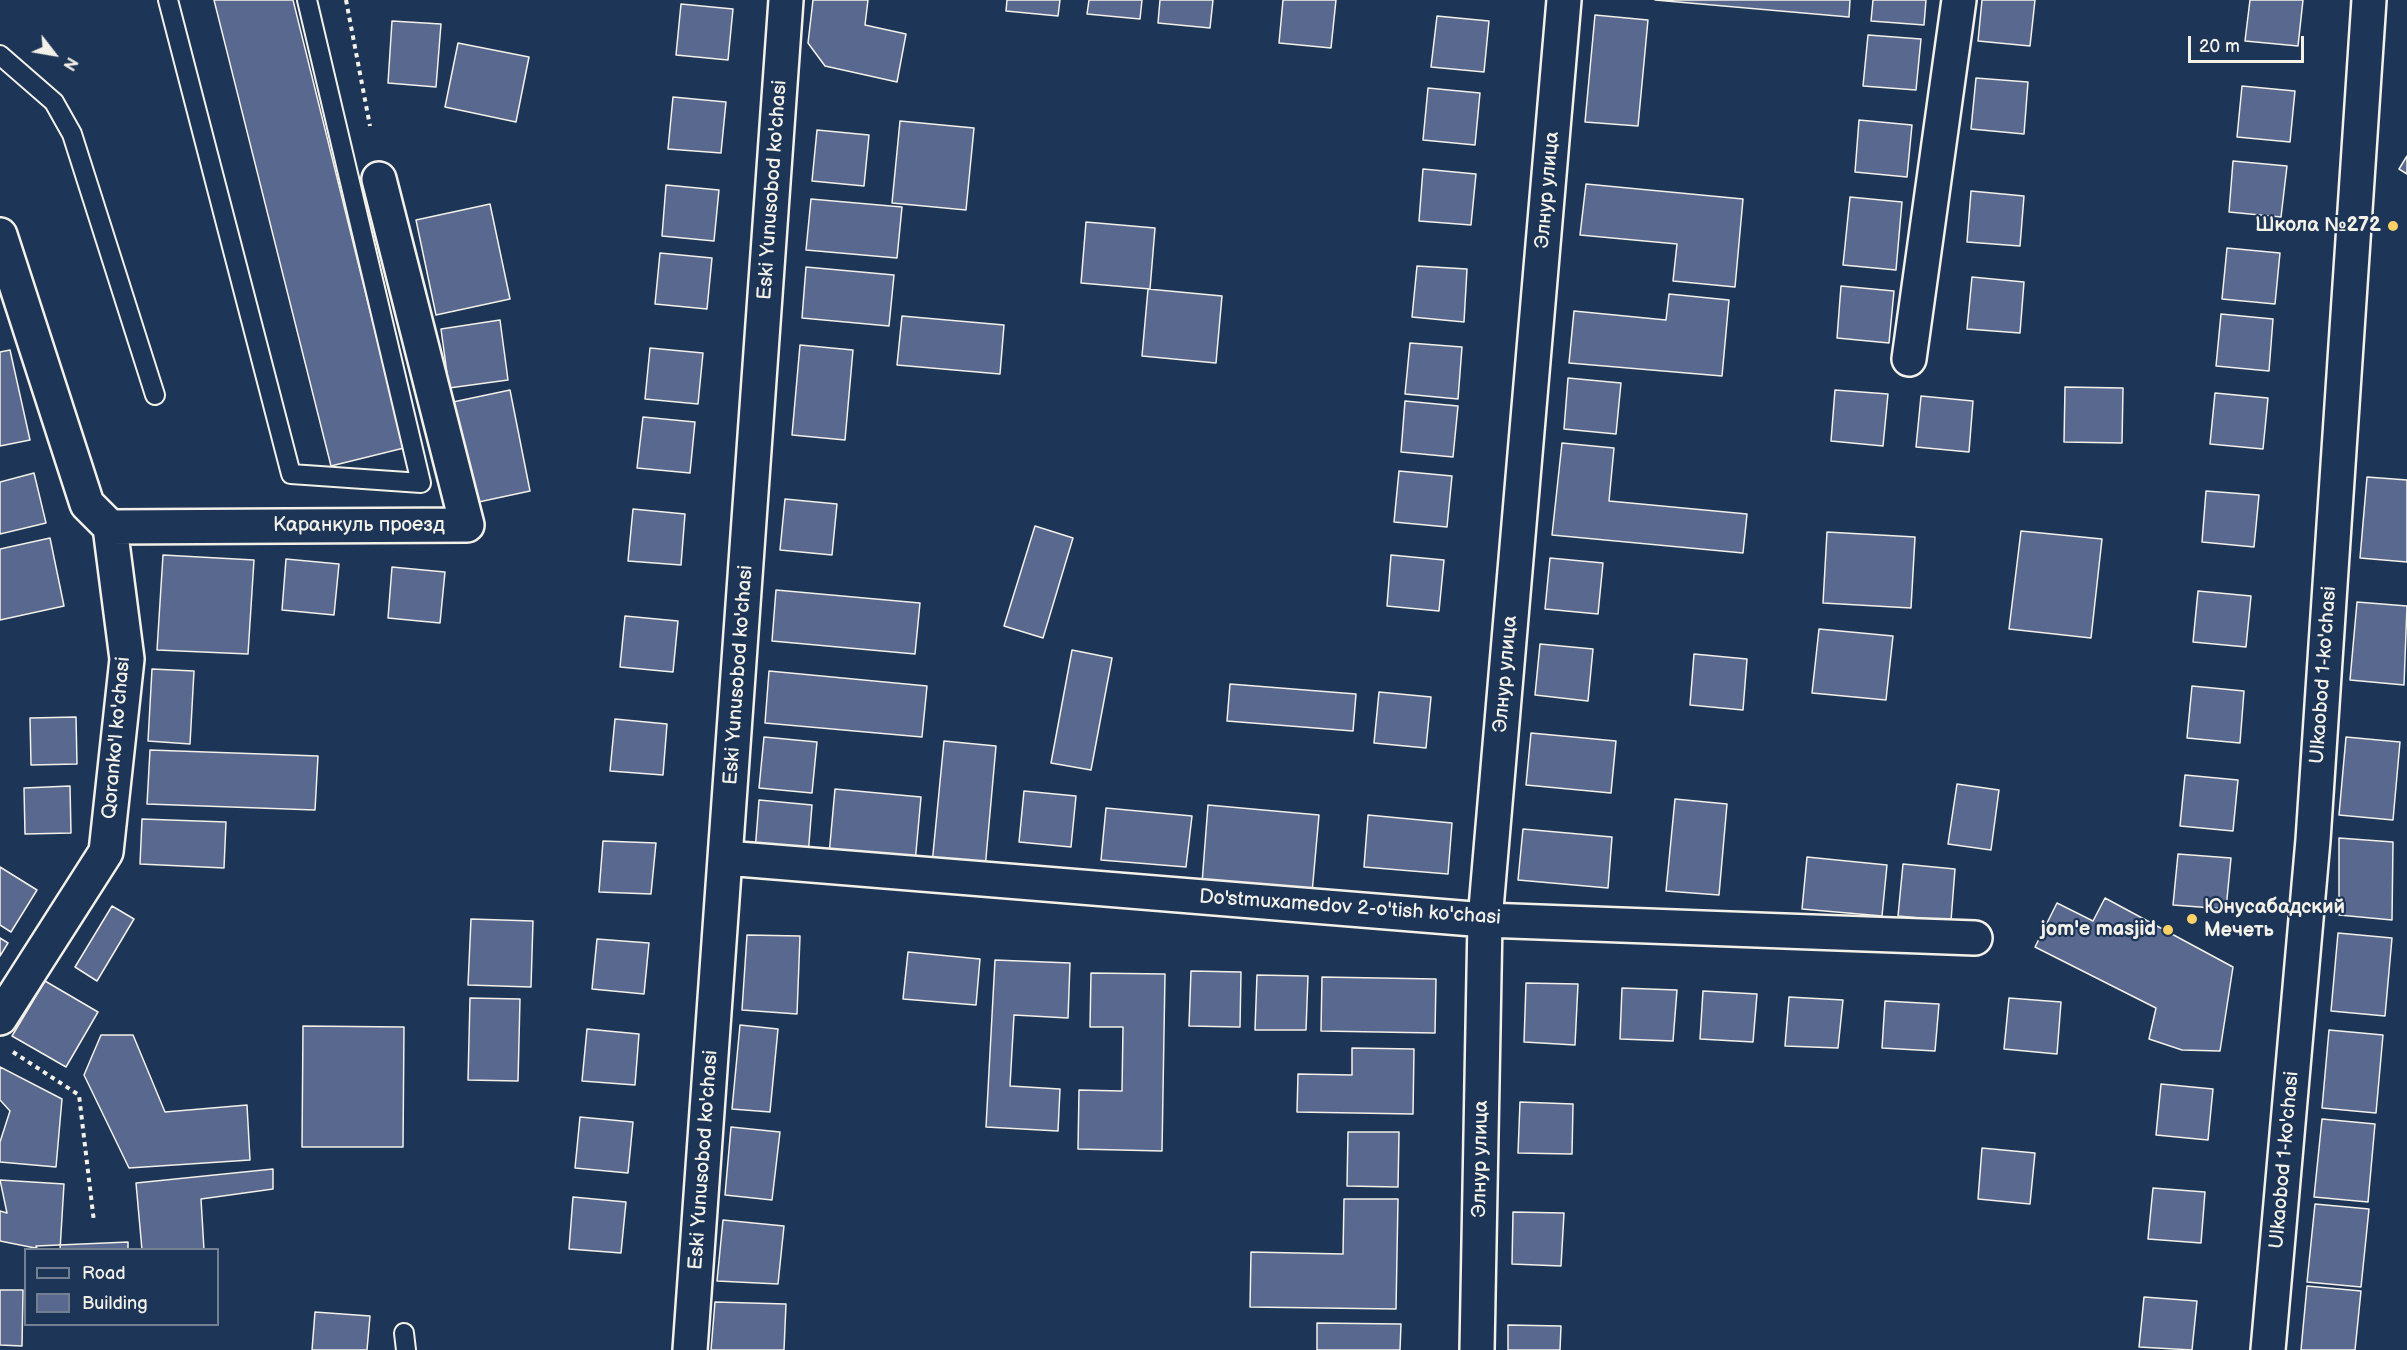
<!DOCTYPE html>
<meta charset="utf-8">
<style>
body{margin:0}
#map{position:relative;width:2407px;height:1350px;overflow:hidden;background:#1d3557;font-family:"Balsamiq Sans",sans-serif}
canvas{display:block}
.legend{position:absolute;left:24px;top:1248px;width:195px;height:78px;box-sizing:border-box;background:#1d3557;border:2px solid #738091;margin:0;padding:8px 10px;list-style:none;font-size:18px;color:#f4f1e8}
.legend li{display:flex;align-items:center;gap:12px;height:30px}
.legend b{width:30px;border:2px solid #738091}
.north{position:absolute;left:24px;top:24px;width:60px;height:60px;-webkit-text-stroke:4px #1d3557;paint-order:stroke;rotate:121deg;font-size:16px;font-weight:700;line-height:24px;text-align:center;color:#f4f1e8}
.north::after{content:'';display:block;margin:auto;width:21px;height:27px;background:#f4f1e8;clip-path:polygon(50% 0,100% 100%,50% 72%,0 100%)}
.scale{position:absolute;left:2188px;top:36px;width:116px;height:27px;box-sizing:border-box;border:3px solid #f4f1e8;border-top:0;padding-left:8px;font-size:18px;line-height:21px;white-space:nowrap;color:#f4f1e8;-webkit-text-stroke:4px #1d3557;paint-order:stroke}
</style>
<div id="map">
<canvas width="2407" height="1350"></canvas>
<ul class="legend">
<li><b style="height:8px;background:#1d3557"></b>Road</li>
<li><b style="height:16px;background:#59688f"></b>Building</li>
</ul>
<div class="north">N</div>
<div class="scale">20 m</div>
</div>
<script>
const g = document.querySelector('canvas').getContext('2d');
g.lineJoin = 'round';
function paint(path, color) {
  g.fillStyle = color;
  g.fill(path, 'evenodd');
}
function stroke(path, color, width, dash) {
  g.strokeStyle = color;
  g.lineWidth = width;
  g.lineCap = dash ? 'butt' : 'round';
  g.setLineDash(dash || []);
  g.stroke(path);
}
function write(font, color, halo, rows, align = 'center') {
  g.font = font + ' "Balsamiq Sans",sans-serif';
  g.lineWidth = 4.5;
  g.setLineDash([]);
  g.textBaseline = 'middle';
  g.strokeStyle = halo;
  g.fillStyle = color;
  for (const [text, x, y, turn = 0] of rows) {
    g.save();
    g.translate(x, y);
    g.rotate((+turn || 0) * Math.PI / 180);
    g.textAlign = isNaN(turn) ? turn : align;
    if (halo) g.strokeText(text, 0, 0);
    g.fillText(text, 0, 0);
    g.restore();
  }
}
const building = new Path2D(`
 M214,0H293L404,448L331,466Z
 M813,0H868L865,25L906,34L897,82L825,66L808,43Z
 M1007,0H1060L1058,16L1006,11Z
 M1089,0H1142L1140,19L1087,14Z
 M1160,0H1213L1210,28L1158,23Z
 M1283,0H1336L1331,48L1279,43Z
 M1655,0H1850L1849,17Z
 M1873,0H1926L1924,25L1871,21Z
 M1982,0H2035L2030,46L1978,41Z
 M2250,0H2303L2298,46L2245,41Z
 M681,4L733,9L728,60L676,55Z
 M1595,15L1648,20L1638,126L1585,122Z
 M1437,16L1489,21L1484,72L1431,67Z
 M392,21L441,24L436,87L388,83Z
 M1868,35L1921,39L1916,90L1863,86Z
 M458,43L529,57L516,122L445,107Z
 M1976,78L2028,82L2024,134L1971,129Z
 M2242,86L2295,91L2290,142L2237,137Z
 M1428,88L1480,93L1475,145L1423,140Z
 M673,97L726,102L721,153L668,149Z
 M1859,120L1912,125L1907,177L1855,172Z
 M900,121L974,128L966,210L892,203Z
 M817,130L869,135L864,186L812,181Z
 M2407,156V174L2399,169Z
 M2233,161L2287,166L2281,217L2229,212Z
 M1423,169L1476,174L1471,225L1419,221Z
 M1586,184L1743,199L1735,287L1673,281L1677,244L1580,235Z
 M666,185L719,190L714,241L662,236Z
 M1971,191L2024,196L2020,246L1967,242Z
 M1850,197L1902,202L1896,270L1843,265Z
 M811,199L902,207L897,258L806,250Z
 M490,204L510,299L436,315L416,220Z
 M1086,222L1155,228L1150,289L1081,283Z
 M2227,248L2280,253L2275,304L2222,299Z
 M660,253L712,258L707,309L655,304Z
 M1417,266L1467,269L1464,322L1412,317Z
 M806,267L894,275L889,326L802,318Z
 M1972,277L2024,282L2020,333L1967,329Z
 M1841,286L1894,291L1889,343L1837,338Z
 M1148,289L1222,296L1216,363L1142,356Z
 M1669,294L1729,300L1722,376L1569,363L1574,311L1666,320Z
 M2221,314L2273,319L2269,371L2216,366Z
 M902,316L1004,325L1000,374L897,365Z
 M500,320L508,380L449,388L441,329Z
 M1410,343L1462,347L1458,399L1405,394Z
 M800,345L853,350L845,440L792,435Z
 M650,348L703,353L698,404L645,399Z
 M10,350L30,440L0,446V352Z
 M1568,378L1621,383L1616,434L1564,429Z
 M2065,387L2123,388L2122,443L2064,442Z
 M510,390L530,491L474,503L453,402Z
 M1835,390L1888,394L1883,446L1831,441Z
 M2215,393L2268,398L2263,449L2210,444Z
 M1921,396L1973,401L1969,452L1916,447Z
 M1405,401L1458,406L1453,457L1401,452Z
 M643,417L695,422L690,473L637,468Z
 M1562,443L1614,448L1609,501L1747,514L1743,553L1552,535Z
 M1399,471L1452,476L1447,527L1394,522Z
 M34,473L46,523L0,534V482Z
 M2367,477L2407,480V562L2360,558Z
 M2206,491L2259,495L2254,547L2202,542Z
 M785,499L837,504L832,555L780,550Z
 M633,509L685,514L681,565L628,561Z
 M1035,526L1073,538L1043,638L1004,626Z
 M2021,531L2102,539L2091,638L2009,629Z
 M1827,532L1915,537L1911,608L1823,603Z
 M50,538L64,606L0,620V549Z
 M163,555L254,560L248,654L157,650Z
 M1391,555L1444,560L1439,611L1387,606Z
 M1550,558L1603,563L1598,614L1545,609Z
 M286,559L339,564L334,615L282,610Z
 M392,567L445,572L440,623L388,618Z
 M776,590L920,603L915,654L772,641Z
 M2198,591L2251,596L2246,647L2193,642Z
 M2357,602L2407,606L2404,685L2350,680Z
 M625,616L678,621L673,672L620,667Z
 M1819,629L1893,636L1886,700L1812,693Z
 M1540,644L1593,649L1588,701L1535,695Z
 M1072,650L1112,658L1091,770L1051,763Z
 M1694,654L1747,659L1743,710L1690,705Z
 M152,669L194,671L190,744L148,741Z
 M769,671L927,686L922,737L765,723Z
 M1230,684L1356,694L1353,731L1227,721Z
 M2192,686L2244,691L2240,743L2187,738Z
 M1379,692L1431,697L1426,748L1374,743Z
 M76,717L77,764L31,765L30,718Z
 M615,719L667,724L663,775L610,771Z
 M1531,733L1616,741L1611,793L1526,785Z
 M764,737L817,742L812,793L759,788Z
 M2346,737L2400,742L2393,820L2339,815Z
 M944,741L996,746L985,869L932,864Z
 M150,750L318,756L315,810L147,804Z
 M2185,775L2238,780L2233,831L2180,826Z
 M1957,784L1999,790L1991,850L1948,844Z
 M70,786L71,833L25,834L24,788Z
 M835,789L921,797L915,863L829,855Z
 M1024,791L1076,796L1071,847L1019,842Z
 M1675,799L1727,804L1719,895L1666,891Z
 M759,800L812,805L808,856L755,852Z
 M1208,805L1319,815L1312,893L1202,883Z
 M1106,808L1192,816L1186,867L1101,860Z
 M1368,815L1452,823L1448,874L1364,867Z
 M142,819L226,822L224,868L140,864Z
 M1523,829L1612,837L1608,888L1518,880Z
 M2339,838L2393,842L2392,920L2339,915Z
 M603,841L656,843L651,894L599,892Z
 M2178,854L2231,858L2226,909L2173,905Z
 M1807,857L1887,865L1882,916L1802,909Z
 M1903,864L1955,869L1951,921L1898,916Z
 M0,867L37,890L11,932L0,925Z
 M2105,898L2233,967L2220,1051L2182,1050L2149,1039L2156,1008L2035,947L2057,903L2093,921Z
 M112,906L134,919L97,981L75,967Z
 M471,919L533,921L531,987L468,985Z
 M2338,933L2392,938L2385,1016L2331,1011Z
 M747,935L800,936L797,1014L742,1010Z
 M0,938L8,943L0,956Z
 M597,939L649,943L644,994L592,989Z
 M908,952L980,959L976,1005L903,999Z
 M995,960L1070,963L1068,1018L1014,1015L1010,1086L1060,1089L1058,1131L986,1127Z
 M1191,971L1241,972L1240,1027L1189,1026Z
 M1091,973L1165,974L1162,1151L1078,1149L1079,1090L1122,1091L1123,1027H1090Z
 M1257,975L1308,976L1306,1030H1255Z
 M1322,977L1436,979L1435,1033L1321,1031Z
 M45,981L98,1012L66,1067L12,1036Z
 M1526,983L1578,984L1575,1045L1524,1042Z
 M1622,988L1677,990L1673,1041L1620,1039Z
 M1703,991L1757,994L1753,1042L1700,1039Z
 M1789,997L1843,1000L1838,1048L1785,1046Z
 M470,998L520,999L518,1081L468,1080Z
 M2009,998L2061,1002L2057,1054L2004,1049Z
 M1885,1001L1939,1004L1935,1051L1882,1048Z
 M740,1025L778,1029L770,1112L732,1109Z
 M303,1026L404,1027L403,1147H302Z
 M587,1029L639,1034L635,1085L582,1081Z
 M2329,1030L2383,1035L2376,1113L2322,1108Z
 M101,1035H133L165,1112L247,1105L250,1160L129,1168L84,1075Z
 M1352,1048L1414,1049L1413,1114L1297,1112L1298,1074L1352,1075Z
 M0,1067L62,1099L56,1167L0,1162V1142L10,1111L0,1100Z
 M2161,1084L2213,1089L2208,1140L2156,1135Z
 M1520,1102L1573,1104L1572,1154L1518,1153Z
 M580,1117L633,1122L628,1173L575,1168Z
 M2322,1119L2375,1124L2368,1202L2314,1197Z
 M731,1127L780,1132L772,1200L725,1195Z
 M1348,1132H1399L1398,1187L1347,1186Z
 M1982,1148L2035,1153L2030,1204L1978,1199Z
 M273,1169V1189L201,1199L204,1250H142L136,1183Z
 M0,1180L64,1184L60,1250H45L0,1241V1211L7,1213Z
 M2153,1188L2205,1192L2201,1243L2148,1239Z
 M573,1197L626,1202L621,1253L569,1249Z
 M1344,1199H1398L1396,1309L1250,1307L1251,1252L1343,1254Z
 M2315,1204L2369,1209L2361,1287L2307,1282Z
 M1513,1212L1564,1213L1561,1266L1512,1264Z
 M723,1220L784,1226L778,1284L717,1281Z
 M128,1242V1250H37L36,1246Z
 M2307,1286L2361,1291L2355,1350H2301Z
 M0,1290H23L22,1346L0,1345Z
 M2144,1297L2197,1301L2192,1350L2139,1347Z
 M715,1302L786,1304L784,1350H711Z
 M315,1312L370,1316L367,1350H312Z
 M1317,1323L1401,1324L1400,1350H1317Z
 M1508,1325L1561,1326L1560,1350H1508Z`);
paint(building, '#59688f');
stroke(building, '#f4f1e8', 1.5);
const lane = new Path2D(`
 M168,0L291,474L421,483L307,0
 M0,55L54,102L72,134L155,395
 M404,1333L406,1350`);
const street = new Path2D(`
 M0,235L87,504L110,527L127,659L106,852L0,1018
 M1909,359L1959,0
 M110,527L467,525L379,179
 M726,858L1485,920L1975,938
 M690,1350L786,0
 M1477,1350L1485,920L1564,0
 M2268,1350L2313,840L2369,0`);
stroke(lane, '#f4f1e8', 22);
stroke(street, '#f4f1e8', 38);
stroke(new Path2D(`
 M346,0L370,126
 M13,1052L79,1095L94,1222`), '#f4f1e8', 4, [4.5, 4.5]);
stroke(lane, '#1d3557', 18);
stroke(street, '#1d3557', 33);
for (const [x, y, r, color] of [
 [2393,226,6,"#ffd166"],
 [2192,919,6,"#ffd166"],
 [2168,930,6,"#ffd166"]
]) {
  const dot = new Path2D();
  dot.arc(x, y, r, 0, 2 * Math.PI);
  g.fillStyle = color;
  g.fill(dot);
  stroke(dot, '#1d3557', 2);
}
write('20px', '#f4f1e8', '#1d3557', [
 ["Eski Yunusobod ko'chasi",773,190,-86],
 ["Элнур улица",1548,190,-85],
 ["Каранкуль проезд",359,526],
 ["Элнур улица",1506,674,-85],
 ["Eski Yunusobod ko'chasi",739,675,-86],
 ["Ulkaobod 1-ko'chasi",2324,675,-86],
 ["Qoranko'l ko'chasi",117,738,-85],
 ["Do'stmuxamedov 2-o'tish ko'chasi",1350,908,4],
 ["Элнур улица",1481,1159,-89],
 ["Eski Yunusobod ko'chasi",704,1160,-86],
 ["Ulkaobod 1-ko'chasi",2285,1160,-85]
]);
write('bold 20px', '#f4f1e8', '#1d3557', [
 ["Школа №272",2381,226],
 ["Юнусабадский",2204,908,"left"],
 ["Мечеть",2204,931,"left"],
 ["jom'e masjid",2156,930]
], 'right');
</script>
